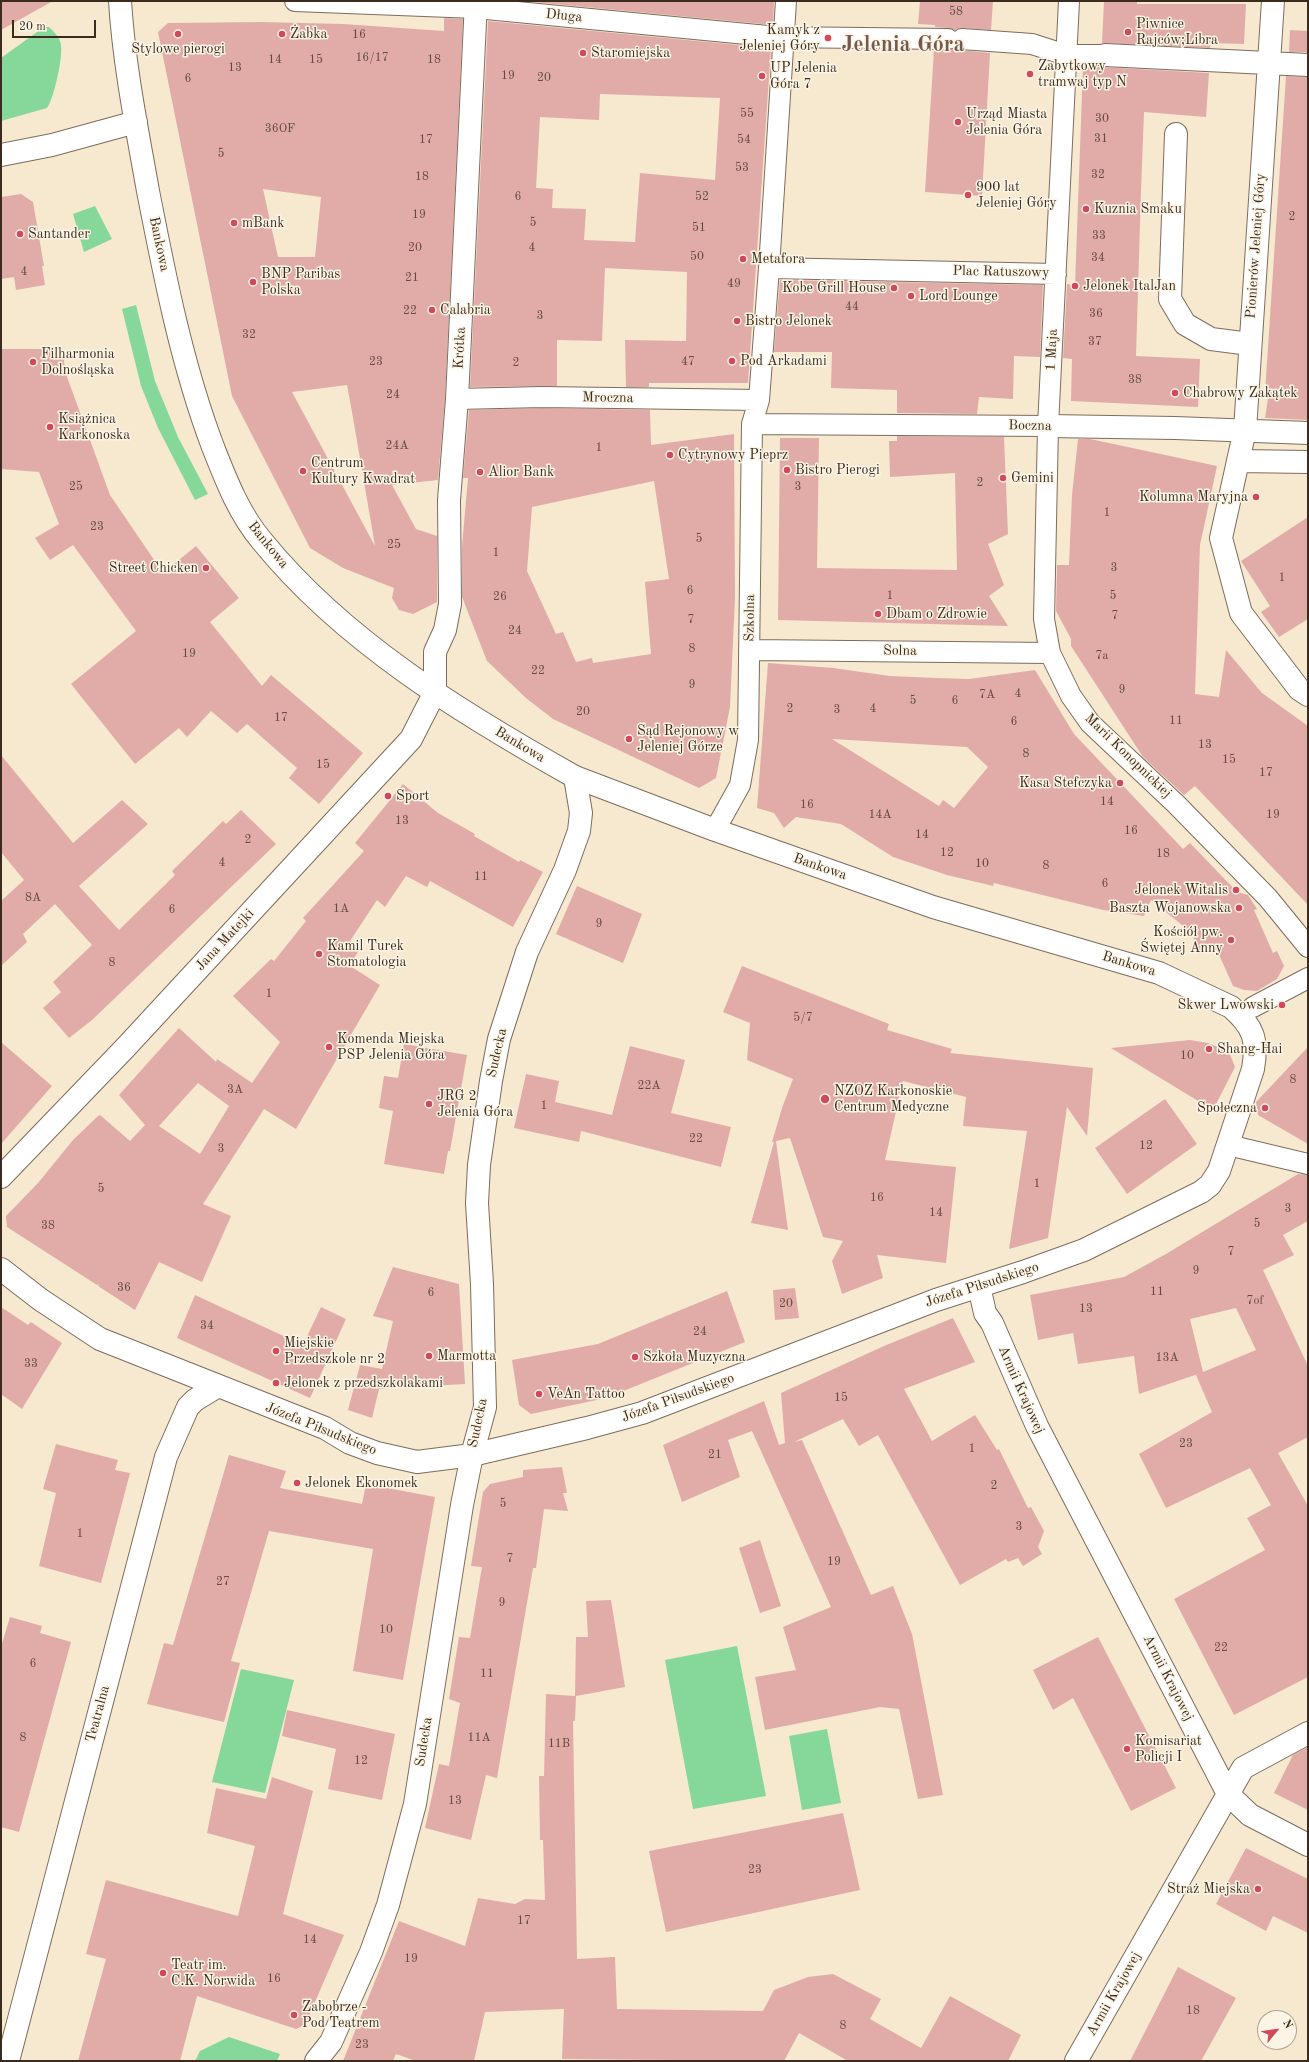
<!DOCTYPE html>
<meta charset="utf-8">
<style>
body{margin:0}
#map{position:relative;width:1309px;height:2062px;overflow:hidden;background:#f7e8d0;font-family:"Old Standard TT",serif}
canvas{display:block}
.frame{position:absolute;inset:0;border:2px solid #3b2a1e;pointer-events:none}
.north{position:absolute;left:1257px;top:2010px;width:40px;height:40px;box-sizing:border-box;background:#fcf5e5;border:1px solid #afa495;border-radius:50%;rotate:61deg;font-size:11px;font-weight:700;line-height:16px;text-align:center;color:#3b2a1e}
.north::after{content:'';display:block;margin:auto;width:14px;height:18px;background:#d1495b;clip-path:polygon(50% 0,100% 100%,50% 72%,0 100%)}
.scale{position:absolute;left:12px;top:20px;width:84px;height:18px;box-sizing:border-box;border:2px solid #3b2a1e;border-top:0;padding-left:5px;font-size:12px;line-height:14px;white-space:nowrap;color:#3b2a1e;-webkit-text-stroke:3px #fcf5e5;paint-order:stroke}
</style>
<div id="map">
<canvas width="1309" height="2062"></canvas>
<div class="frame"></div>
<div class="north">N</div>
<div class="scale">20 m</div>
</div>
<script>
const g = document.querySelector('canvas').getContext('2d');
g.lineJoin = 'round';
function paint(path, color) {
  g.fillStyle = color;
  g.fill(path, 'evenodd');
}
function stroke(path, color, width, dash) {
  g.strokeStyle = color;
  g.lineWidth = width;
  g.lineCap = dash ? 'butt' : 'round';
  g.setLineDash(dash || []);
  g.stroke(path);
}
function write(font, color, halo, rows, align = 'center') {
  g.font = font + ' "Old Standard TT",serif';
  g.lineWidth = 3;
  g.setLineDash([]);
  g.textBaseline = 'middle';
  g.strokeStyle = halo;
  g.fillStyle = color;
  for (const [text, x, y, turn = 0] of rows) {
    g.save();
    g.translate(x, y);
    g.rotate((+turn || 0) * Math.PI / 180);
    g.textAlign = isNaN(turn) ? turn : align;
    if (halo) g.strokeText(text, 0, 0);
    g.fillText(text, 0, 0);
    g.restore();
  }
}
paint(new Path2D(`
 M44,27H49C54,32 60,37 61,45C63,57 54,99 47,108L1,121V58Z
 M95,206L112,239L84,252L73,214Z
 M136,305L155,381L178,437L208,494L195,500L158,428L141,386L122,309Z
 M737,1646L766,1796L693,1809L665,1660Z
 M241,1669L294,1680L265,1793L212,1782Z
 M827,1729L841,1803L802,1810L789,1736Z
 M229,2037L280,2054L277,2061H195L200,2051Z`), '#86d89a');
paint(new Path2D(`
 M1,1H53L1,30Z
 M523,1H774L773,25Z
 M920,1H993L991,30L963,28L955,30L948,28L935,27V25L918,24Z
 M1104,1H1137V4H1246L1244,44L1210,43V48L1102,43Z
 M444,18L463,19L445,398L438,480L392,485L416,529L437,536V602L413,614L399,610L392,598L394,588L343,568L310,548L232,396L158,32L168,23L261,22L343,24L444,31ZM263,189L321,197L315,257H278ZM347,385L352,412L375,546L292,392Z
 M488,21L771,48L748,383H649V387H626L625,340L686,341L687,272L605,268L602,341L557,340V386L470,387ZM600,94L720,98L715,180L640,173L635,242L584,240L586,209L552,208L553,189L536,188L540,117L599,120Z
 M1290,30L1308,31V52H1289Z
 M955,48L961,50L990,53L982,196L925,192L934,50H948Z
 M1083,66L1209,73L1206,117L1144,112L1141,191L1136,356L1200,359L1198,407L1071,401L1072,359L1063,358L1067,284L1075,285Z
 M1286,76L1308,77V420L1265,418L1269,392H1265Z
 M21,194L33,202L44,266H42L45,285L16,290L14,277L1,279V197Z
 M780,280L1043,285L1040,357L1014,356L1013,399L979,397L977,414L897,413V390L831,388L832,352H774Z
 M1,349H62L66,374L110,495L163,573L196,546L239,598L210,622L262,686L271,675L363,753L319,804L289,778L297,768L273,747L247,724L237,733L211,711L187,737L179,728L135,764L71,684L136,631L73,545L50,560L35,538L59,524L39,472L1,469Z
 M542,408L650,410L651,445L734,434L735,598L730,707L716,778L699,788L553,719L526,698L487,661L462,597V546L468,478H463L469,410ZM654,481L669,579L645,582L651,654L593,663L592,658L576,662L563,632L556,634L527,571L532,507Z
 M897,436L1004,437L1008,534L988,544L1004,585L989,596L1008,626L778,620L780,438H819L817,568L957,570L955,473L890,477L889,441H897Z
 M1078,439H1090L1217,466L1200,545L1195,694L1219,697L1226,650L1262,693L1308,726V905L1195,786L1184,795L1143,757L1071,646V639L1056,611L1057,565H1069L1072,495Z
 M1308,517V619L1279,637L1261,612L1270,606L1241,561Z
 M768,663L833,668L890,676L937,678L969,679L1035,670L1074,734L1183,849L1190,843L1237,892L1248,895L1257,909L1254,910L1273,953L1277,951L1284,966L1277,979L1257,991L1244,990L1233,986L1217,950L1199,954L1192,933L1151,900L1144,916L1103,910L994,883L993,886L947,875L893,857L841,824L796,817L784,828L774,813L757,808ZM832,739L967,747L988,767L954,808L943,800L939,806Z
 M1,755L73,843L122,800L148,824L79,886L119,930L175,875L172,871L223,821L226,824L241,810L276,844L92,1020L69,1038L43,1008L61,992L53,982L92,945L55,904L23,934L27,942L1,966V901L24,880L1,852Z
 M403,784L438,813L475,834L474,836L519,862L520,860L543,872L513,927L430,881L427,887L406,876L385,907L377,900L350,941L360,948L350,966L380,985L296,1129L264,1109L203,1204L231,1216L202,1282L159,1262L135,1310L98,1286L99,1284L97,1285L7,1227L6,1216L38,1183L73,1140L98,1116L100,1115L130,1141L145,1125L119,1095L179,1028L216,1062L217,1059L252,1083L280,1042L233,996L271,959L274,961L306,921L303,918L364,851L355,843ZM198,1083L229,1106L200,1154L159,1126Z
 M577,886L642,914L623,963L556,934Z
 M742,966L889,1024L887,1030L952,1049L950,1053L1093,1068L1087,1136L1067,1107L1048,1238L1009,1249L1027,1131L963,1126L966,1097L903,1081L885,1160L956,1167L946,1263L877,1255L883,1278L842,1294L832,1261L843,1241L823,1237L790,1138L776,1141L788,1230L751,1223L774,1142H772L782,1108L793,1079L747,1060L750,1023L723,1012Z
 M1190,1040L1208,1043L1229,1052L1235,1067L1213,1110L1111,1048Z
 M1,1042L52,1086L1,1144Z
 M404,1044L467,1055L450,1151H448L444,1174L384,1164L393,1111L379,1108L384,1076L398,1078Z
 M630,1046L685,1060L671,1113L731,1127L721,1167L581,1131L579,1142L514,1128L526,1074L559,1081L555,1102L612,1115Z
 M1308,1047V1144L1258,1115L1256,1102Z
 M1165,1099L1197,1144L1127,1194L1095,1148Z
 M1298,1174L1308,1175V1221L1283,1235L1294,1255L1263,1270L1308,1366V1437L1278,1453L1308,1506V1677L1234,1715L1174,1599L1265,1550L1247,1518L1271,1505L1250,1468L1166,1508L1139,1454L1212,1412L1196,1375L1198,1374L1139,1394L1134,1356L1078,1364L1073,1333L1038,1340L1030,1295L1124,1277L1166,1254ZM1236,1308L1256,1350L1203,1372L1190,1319Z
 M393,1267L459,1284L465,1384L379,1389L372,1418L348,1410L360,1365L382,1369L393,1321L373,1316Z
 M795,1288L799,1318L775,1320L773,1290Z
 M727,1291L745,1342L606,1398L531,1414L519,1405L512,1360L598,1344Z
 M195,1295L303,1345L321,1307L346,1319L310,1398L177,1338Z
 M1,1307L28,1325L31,1322L62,1343L22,1409L1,1394Z
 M953,1318L975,1362L904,1389L932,1441L975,1415L997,1450L999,1449L1028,1508L1031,1507L1044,1531L1038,1547L1042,1554L1023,1566L1018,1558L1008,1562L1006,1559L960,1585L878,1435L859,1446L843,1419L794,1442L802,1440L871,1595L893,1586L912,1634L943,1795L918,1799L899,1709L880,1707L765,1730L755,1677L796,1670L783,1627L831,1607L752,1431L728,1440L740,1477L682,1502L663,1445L764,1401L779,1445L785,1443L781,1393L884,1346Z
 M56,1444L118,1460L115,1470L130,1473L101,1583L39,1566L56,1493L43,1489Z
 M229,1455L286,1471L280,1488L362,1504L366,1484L435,1497L403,1680L353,1671L373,1549L269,1531L231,1661L240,1663L224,1722L147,1704L164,1643L173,1645Z
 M562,1467L567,1493H563L568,1511L544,1509L536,1568H533L497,1778L486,1775L471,1840L425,1828L439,1764L449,1766L460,1703L449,1699L459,1637L470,1638L482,1567L471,1566L483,1492L490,1484L523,1477V1470Z
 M760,1540L781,1606L760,1613L739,1548Z
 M611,1600L625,1687L576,1696L575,1721H573L577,1959L615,1957L617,2009L763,2011L774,1990L808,1977L833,1974L881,1999L870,2019L921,2048L950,1996L1021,2035L1008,2061H848L799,2033L784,2061L562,2059L564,2009L485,2012L474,2061H416L396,2054L393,2061H343L399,1921L465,1946L478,1898L515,1904L525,1899L545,1900L543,1840H540L539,1776H544L546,1694L575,1696L576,1637H588L586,1601Z
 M10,1617L42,1626L40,1633L71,1642L19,1832L1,1827V1647Z
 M1098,1637L1176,1788L1131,1811L1073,1698L1053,1710L1033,1670Z
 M287,1710L395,1734L382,1800L328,1789L336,1749L282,1736Z
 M1308,1747V1810L1274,1793L1293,1755Z
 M272,1777L313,1791L283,1914L344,1935L305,2025L296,2029L197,1996L180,2061H78L106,1959L86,1954L106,1880L238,1916L255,1846L207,1833L216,1788L266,1799Z
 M843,1813L860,1890L666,1932L649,1851Z
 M1246,1848L1308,1879V1933L1273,1916L1266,1931L1216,1904Z
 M1178,1967L1236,1998L1201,2061H1130Z`), '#e1aca8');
const pedestrian = new Path2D(`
 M295,1L476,8L778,37L948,39
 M1069,1L1048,426L1044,619L1050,653L1071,696L1090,723L1176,804L1268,898L1308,947
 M962,39L1032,44L1066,55H1105
 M769,268L1056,274
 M457,399L542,397L759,400
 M752,424L1048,426
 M750,650L1050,653
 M715,830L740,785L748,740L752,424L759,400L769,268L786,1
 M1253,1007L1308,978
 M1228,1145L1308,1164`);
const minor = new Path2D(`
 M1105,55L1308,65
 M1176,134L1170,299L1185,324L1211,339L1250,344
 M1048,426L1175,428L1308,433
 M1238,461L1245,430L1273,1
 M1308,462L1238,461L1221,538L1241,613L1299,689L1308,695
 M435,692V652L445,630L450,604L449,500L457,399L476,1
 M1,1269L41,1300L100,1339L325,1428L350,1443L377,1453L417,1462L472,1455L587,1428L642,1413L936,1300L1023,1272L1084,1250L1201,1192L1210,1185L1219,1171L1253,1069C1258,1040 1254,1027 1231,1007L1159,973L933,907L715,830L575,777
 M979,1286L985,1313L992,1323L1037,1426L1228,1794L1250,1815L1308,1845
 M8,2061L166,1457L188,1407L195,1400L218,1386
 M1076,2061L1243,1768L1308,1733`);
const tertiary = new Path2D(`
 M120,1C124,65 137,129 148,191C165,278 182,365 213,447C226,480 239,514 262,541C344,642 463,714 575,777L581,813L579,831L565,870L527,952L499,1039L491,1081L479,1165L477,1203L482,1284L485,1407L472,1455L462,1505L415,1804L388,1905L371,1952L331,2042L316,2061
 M1,155L52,145L136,122
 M1,1177L126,1047L411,739L435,692`);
stroke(pedestrian, '#7d6c5c', 22);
stroke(minor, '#7d6c5c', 24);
stroke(tertiary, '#7d6c5c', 24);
stroke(pedestrian, '#fff', 20);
stroke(minor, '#fff', 22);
stroke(tertiary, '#fff', 22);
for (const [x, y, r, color] of [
 [1128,32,4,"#d1495b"],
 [178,34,4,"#d1495b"],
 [282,34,4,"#d1495b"],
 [828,38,4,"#d1495b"],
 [583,53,4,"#d1495b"],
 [1030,74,4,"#d1495b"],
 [762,76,4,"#d1495b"],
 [958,122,4,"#d1495b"],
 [968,195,4,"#d1495b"],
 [1086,209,4,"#d1495b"],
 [234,223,4,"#d1495b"],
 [20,234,4,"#d1495b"],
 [743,259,4,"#d1495b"],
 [253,282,4,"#d1495b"],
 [1075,286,4,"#d1495b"],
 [894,288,4,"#d1495b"],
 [911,296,4,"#d1495b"],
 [432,310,4,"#d1495b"],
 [737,321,4,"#d1495b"],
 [732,361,4,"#d1495b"],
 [33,362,4,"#d1495b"],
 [1175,393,4,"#d1495b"],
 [50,427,4,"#d1495b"],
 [670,455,4,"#d1495b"],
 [787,470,4,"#d1495b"],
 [303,471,4,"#d1495b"],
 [480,472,4,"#d1495b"],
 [1003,478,4,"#d1495b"],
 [1256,497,4,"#d1495b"],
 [206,568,4,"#d1495b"],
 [878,614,4,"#d1495b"],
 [629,739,4,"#d1495b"],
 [1120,783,4,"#d1495b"],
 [388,796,4,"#d1495b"],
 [1236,890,4,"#d1495b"],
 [1239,908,4,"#d1495b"],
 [1231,940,4,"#d1495b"],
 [319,954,4,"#d1495b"],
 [1282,1005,4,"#d1495b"],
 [329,1047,4,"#d1495b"],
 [1209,1049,4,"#d1495b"],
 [825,1099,5,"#d1495b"],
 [429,1104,4,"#d1495b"],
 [1265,1108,4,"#d1495b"],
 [276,1351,4,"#d1495b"],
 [429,1356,4,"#d1495b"],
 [635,1357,4,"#d1495b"],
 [276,1383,4,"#d1495b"],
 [539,1394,4,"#d1495b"],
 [297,1483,4,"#d1495b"],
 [1127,1749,4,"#d1495b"],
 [1258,1889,4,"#d1495b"],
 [163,1973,4,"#d1495b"],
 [294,2015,4,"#d1495b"]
]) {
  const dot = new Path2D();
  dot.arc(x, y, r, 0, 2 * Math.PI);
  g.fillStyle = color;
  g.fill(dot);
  stroke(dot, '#fcf5e5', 1.5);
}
write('12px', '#644a40', null, [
 ["58",956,12],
 ["16",359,35],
 ["16/17",372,58],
 ["14",275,60],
 ["15",316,60],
 ["18",434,60],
 ["13",235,68],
 ["19",508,76],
 ["20",544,78],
 ["6",188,79],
 ["55",747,114],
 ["30",1102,119],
 ["36OF",280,129],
 ["31",1101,139],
 ["17",426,140],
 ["54",744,140],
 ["5",221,154],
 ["53",742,168],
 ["32",1098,175],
 ["18",422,177],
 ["6",518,197],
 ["52",702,197],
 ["19",419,215],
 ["2",1292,217],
 ["5",533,223],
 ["51",699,228],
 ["33",1099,236],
 ["20",415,248],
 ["4",532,248],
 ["50",697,257],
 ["34",1098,258],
 ["4",24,272],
 ["21",412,278],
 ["49",734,284],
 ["44",852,307],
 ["22",410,311],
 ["36",1096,314],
 ["3",540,316],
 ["32",249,335],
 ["37",1095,342],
 ["23",376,362],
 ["47",688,362],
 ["2",516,363],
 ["38",1135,380],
 ["24",393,395],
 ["24A",397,446],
 ["1",599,448],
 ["2",980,483],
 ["25",76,487],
 ["3",798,487],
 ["1",1107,513],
 ["23",97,527],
 ["5",699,539],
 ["25",394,545],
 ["1",496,553],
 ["3",1114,568],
 ["1",1282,578],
 ["6",690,591],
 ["1",890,596],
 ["5",1113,596],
 ["26",500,597],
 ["7",1115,616],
 ["7",691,620],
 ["24",515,631],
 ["8",692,649],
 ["19",189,654],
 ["7a",1102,656],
 ["22",538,671],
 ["9",692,685],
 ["9",1122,690],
 ["4",1018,694],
 ["7A",987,695],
 ["5",913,701],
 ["6",955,701],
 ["2",790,709],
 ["4",873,709],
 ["3",837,710],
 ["20",583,712],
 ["17",281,718],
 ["11",1176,721],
 ["6",1014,722],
 ["13",1205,745],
 ["8",1026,754],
 ["15",1229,760],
 ["15",323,765],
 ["17",1266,773],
 ["14",1107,802],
 ["16",807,805],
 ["14A",880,815],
 ["19",1273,815],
 ["13",402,821],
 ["16",1131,831],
 ["14",922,835],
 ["2",248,840],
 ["12",947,853],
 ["18",1163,854],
 ["4",222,863],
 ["10",982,864],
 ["8",1046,866],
 ["11",481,877],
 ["6",1105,884],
 ["8A",33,898],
 ["1A",341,909],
 ["6",172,910],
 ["9",599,924],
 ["8",112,963],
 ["1",269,994],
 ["5/7",803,1018],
 ["10",1187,1056],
 ["8",1293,1080],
 ["22A",649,1086],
 ["3A",235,1090],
 ["1",544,1106],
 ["22",696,1139],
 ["12",1146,1146],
 ["3",221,1149],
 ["1",1037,1184],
 ["5",101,1189],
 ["16",877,1198],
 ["3",1288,1209],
 ["14",936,1213],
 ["5",1257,1224],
 ["38",48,1226],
 ["7",1231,1252],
 ["9",1196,1271],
 ["36",124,1288],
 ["11",1157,1292],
 ["6",431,1293],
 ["7of",1255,1301],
 ["20",786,1304],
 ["13",1086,1309],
 ["34",207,1326],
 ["24",700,1332],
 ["13A",1167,1358],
 ["33",31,1364],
 ["15",841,1398],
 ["23",1186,1444],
 ["1",972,1449],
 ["21",715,1455],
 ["2",994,1486],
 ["5",503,1504],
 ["3",1019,1527],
 ["1",80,1534],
 ["7",510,1559],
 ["19",834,1562],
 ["27",223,1582],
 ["9",502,1603],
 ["10",386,1630],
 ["22",1221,1648],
 ["6",33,1664],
 ["11",487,1674],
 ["8",23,1738],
 ["11A",479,1738],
 ["11B",559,1744],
 ["12",361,1761],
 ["13",455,1801],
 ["23",755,1870],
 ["17",524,1921],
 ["14",310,1940],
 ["19",411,1959],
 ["16",274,1979],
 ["18",1193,2011],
 ["8",843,2026],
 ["23",362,2045]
]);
write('14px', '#3b2a1e', '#fcf5e5', [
 ["Długa",564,16,6],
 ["Bankowa",159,244,78],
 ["Pionierów Jeleniej Góry",1256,246,-86],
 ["Plac Ratuszowy",1001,272,1],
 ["Krótka",460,348,-87],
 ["1 Maja",1052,350,-87],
 ["Mroczna",608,398,1],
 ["Boczna",1030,426,1],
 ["Bankowa",268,545,51],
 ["Szkolna",750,618,-89],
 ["Solna",900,651,1],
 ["Bankowa",520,745,31],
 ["Marii Konopnickiej",1128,756,44],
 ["Bankowa",820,867,19],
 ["Jana Matejki",225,940,-47],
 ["Bankowa",1129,964,17],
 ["Sudecka",497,1053,-77],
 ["Józefa Piłsudskiego",982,1285,-18],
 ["Armii Krajowej",1021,1390,66],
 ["Józefa Piłsudskiego",678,1398,-20],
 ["Sudecka",478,1423,-78],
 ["Józefa Piłsudskiego",321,1429,22],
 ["Armii Krajowej",1168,1678,63],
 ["Teatralna",98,1714,-75],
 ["Sudecka",424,1742,-81],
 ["Armii Krajowej",1114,1994,-60]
]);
write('14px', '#3b2a1e', '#fcf5e5', [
 ["Piwnice",1136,24],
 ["Rajców;Libra",1136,40],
 ["Kamyk z",820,30,"right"],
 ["Jeleniej Góry",820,46,"right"],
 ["Żabka",290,34],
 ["Stylowe pierogi",178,49,"center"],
 ["Staromiejska",591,53],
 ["Zabytkowy",1038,66],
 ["tramwaj typ N",1038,82],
 ["UP Jelenia",770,68],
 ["Góra 7",770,84],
 ["Urząd Miasta",966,114],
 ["Jelenia Góra",966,130],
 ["900 lat",976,187],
 ["Jeleniej Góry",976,203],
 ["Kuznia Smaku",1094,209],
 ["mBank",242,223],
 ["Santander",28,234],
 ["Metafora",751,259],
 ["BNP Paribas",261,274],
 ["Polska",261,290],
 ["Jelonek ItalJan",1083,286],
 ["Kobe Grill House",886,288,"right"],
 ["Lord Lounge",919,296],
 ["Calabria",440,310],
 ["Bistro Jelonek",745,321],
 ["Filharmonia",41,354],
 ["Dolnośląska",41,370],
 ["Pod Arkadami",740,361],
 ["Chabrowy Zakątek",1183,393],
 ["Książnica",58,419],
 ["Karkonoska",58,435],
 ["Cytrynowy Pieprz",678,455],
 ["Centrum",311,463],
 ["Kultury Kwadrat",311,479],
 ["Bistro Pierogi",795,470],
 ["Alior Bank",488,472],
 ["Gemini",1011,478],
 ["Kolumna Maryjna",1248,497,"right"],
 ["Street Chicken",198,568,"right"],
 ["Dbam o Zdrowie",886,614],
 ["Sąd Rejonowy w",637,731],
 ["Jeleniej Górze",637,747],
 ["Kasa Stefczyka",1112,783,"right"],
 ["Sport",396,796],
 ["Jelonek Witalis",1228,890,"right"],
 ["Baszta Wojanowska",1231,908,"right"],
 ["Kościół pw.",1223,932,"right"],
 ["Świętej Anny",1223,948,"right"],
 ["Kamil Turek",327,946],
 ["Stomatologia",327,962],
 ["Skwer Lwowski",1274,1005,"right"],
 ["Komenda Miejska",337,1039],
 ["PSP Jelenia Góra",337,1055],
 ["Shang-Hai",1217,1049],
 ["NZOZ Karkonoskie",834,1091],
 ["Centrum Medyczne",834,1107],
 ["JRG 2",437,1096],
 ["Jelenia Góra",437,1112],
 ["Społeczna",1257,1108,"right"],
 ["Miejskie",284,1343],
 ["Przedszkole nr 2",284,1359],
 ["Marmotta",437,1356],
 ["Szkoła Muzyczna",643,1357],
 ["Jelonek z przedszkolakami",284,1383],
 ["VeAn Tattoo",547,1394],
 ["Jelonek Ekonomek",305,1483],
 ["Komisariat",1135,1741],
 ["Policji I",1135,1757],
 ["Straż Miejska",1250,1889,"right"],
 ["Teatr im.",171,1965],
 ["C.K. Norwida",171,1981],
 ["Zabobrze -",302,2007],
 ["Pod Teatrem",302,2023]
], 'left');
write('bold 22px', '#75584e', '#fcf5e5', [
 ["Jelenia Góra",903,45]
]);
</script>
